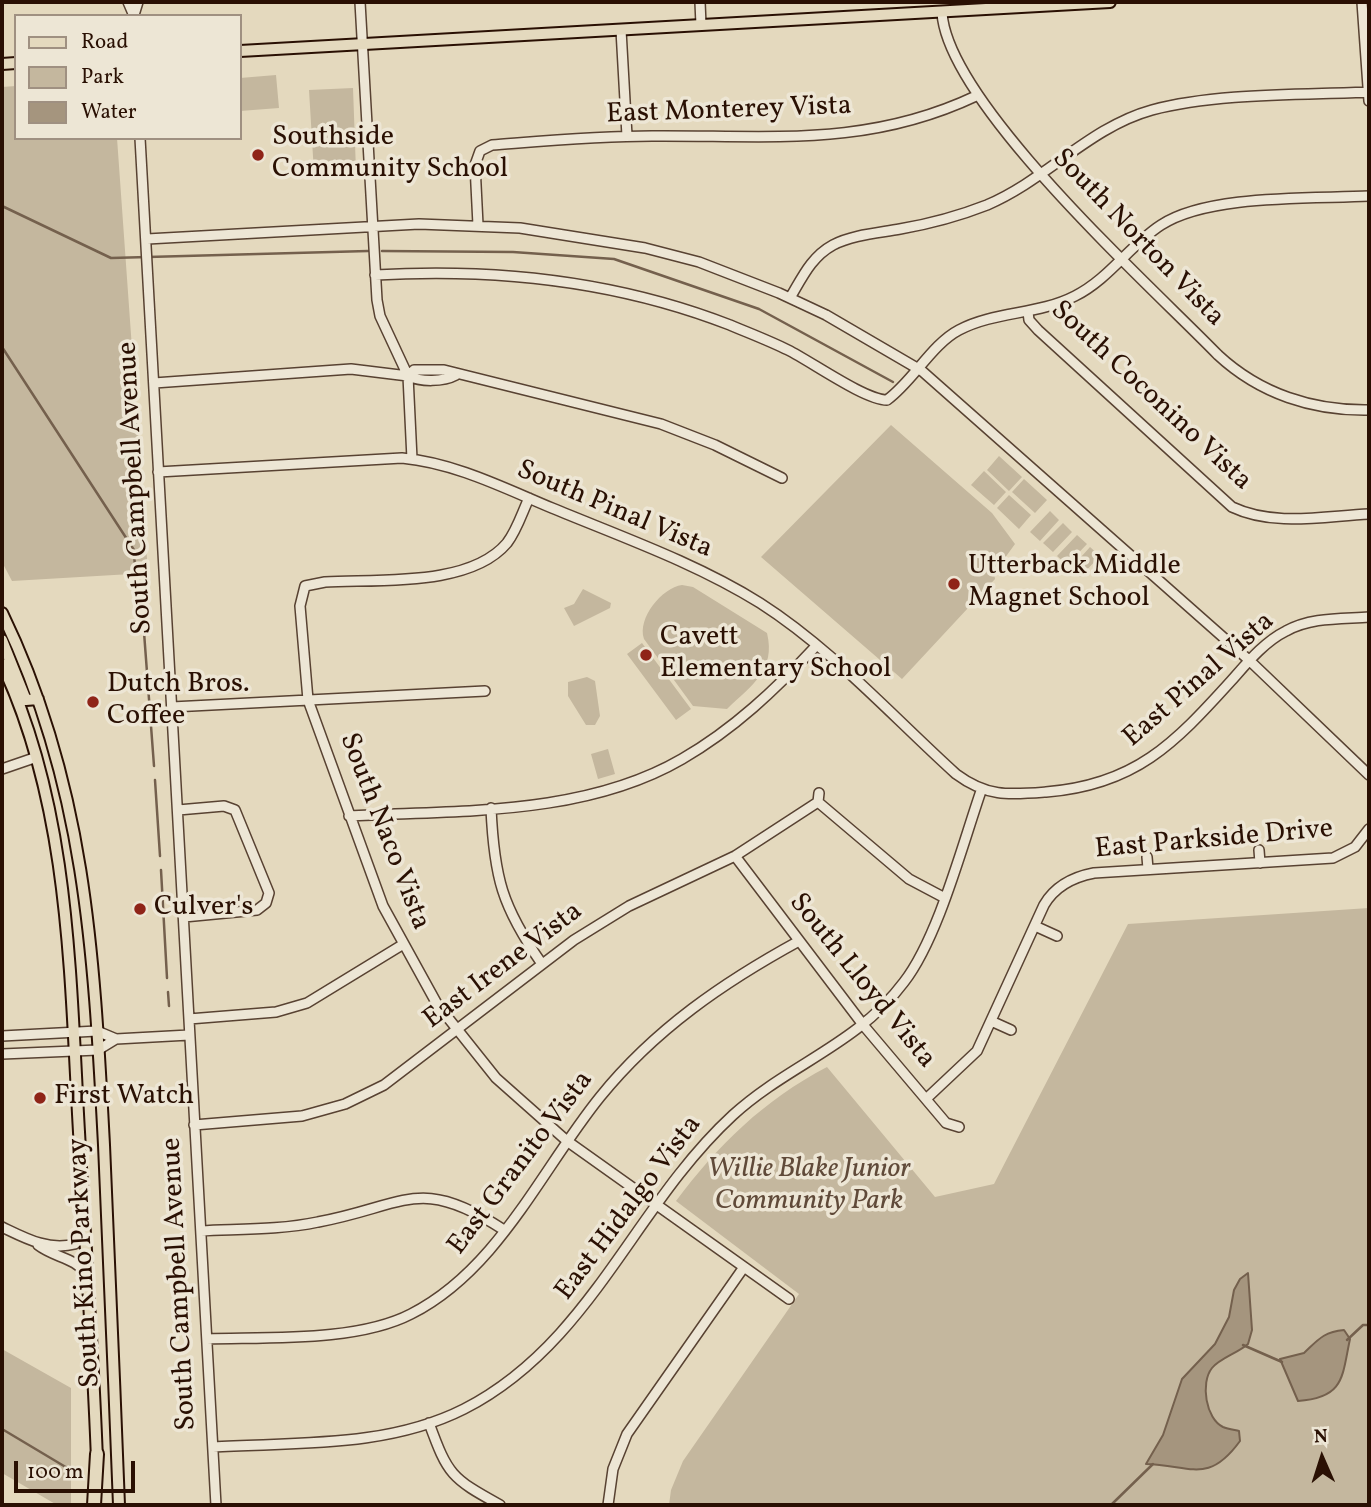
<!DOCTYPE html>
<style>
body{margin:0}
#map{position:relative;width:1371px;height:1507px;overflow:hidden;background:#e4d9be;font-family:Vollkorn,serif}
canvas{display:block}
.frame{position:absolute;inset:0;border:4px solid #2a1003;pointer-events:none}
.legend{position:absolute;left:14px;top:14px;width:228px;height:126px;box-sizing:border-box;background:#ede6d5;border:2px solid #9f9081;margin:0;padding:9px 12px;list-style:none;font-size:21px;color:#2a1003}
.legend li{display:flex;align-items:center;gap:14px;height:35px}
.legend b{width:35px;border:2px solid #9f9081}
.north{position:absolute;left:1287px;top:1423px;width:70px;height:70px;-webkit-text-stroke:5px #ede6d5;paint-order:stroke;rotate:357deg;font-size:19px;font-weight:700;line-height:28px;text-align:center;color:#2a1003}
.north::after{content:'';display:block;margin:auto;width:24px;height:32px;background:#2a1003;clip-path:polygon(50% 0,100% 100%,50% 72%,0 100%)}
.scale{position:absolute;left:14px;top:1461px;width:121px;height:32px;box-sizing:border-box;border:4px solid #2a1003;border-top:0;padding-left:9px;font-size:21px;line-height:24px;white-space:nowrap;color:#2a1003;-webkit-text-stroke:5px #ede6d5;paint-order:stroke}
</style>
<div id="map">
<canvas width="1371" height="1507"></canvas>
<div class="frame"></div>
<ul class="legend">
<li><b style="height:9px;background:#e4d9be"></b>Road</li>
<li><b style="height:19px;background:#c4b79e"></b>Park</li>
<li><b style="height:19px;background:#a5957e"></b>Water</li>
</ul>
<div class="north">N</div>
<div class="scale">100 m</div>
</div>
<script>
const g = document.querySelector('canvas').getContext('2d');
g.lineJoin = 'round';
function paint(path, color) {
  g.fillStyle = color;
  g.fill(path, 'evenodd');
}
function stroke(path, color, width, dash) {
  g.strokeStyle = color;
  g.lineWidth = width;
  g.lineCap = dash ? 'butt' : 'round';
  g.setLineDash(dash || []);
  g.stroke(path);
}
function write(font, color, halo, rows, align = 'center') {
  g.font = font + ' Vollkorn,serif';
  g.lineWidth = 7;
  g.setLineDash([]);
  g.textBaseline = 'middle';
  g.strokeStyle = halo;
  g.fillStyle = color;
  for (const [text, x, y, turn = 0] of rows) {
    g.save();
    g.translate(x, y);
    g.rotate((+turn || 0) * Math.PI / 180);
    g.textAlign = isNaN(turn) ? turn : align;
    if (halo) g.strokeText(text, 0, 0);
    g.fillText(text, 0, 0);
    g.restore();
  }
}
paint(new Path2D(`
 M276,75L279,108L240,111V78Z
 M16,86V138H117L148,573L12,581L2,562V87Z
 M353,88L356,171L314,173L309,90Z
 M891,425L992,513L1015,544L994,573L995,579L902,679L761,557Z
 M999,456L1022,477L1009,491L987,470Z
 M984,471L1006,492L994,505L971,485Z
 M1024,479L1047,500L1035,513L1012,492Z
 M1009,495L1031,515L1019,529L997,508Z
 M1050,511L1059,520L1040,541L1030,532Z
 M1063,523L1072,532L1053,552L1043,543Z
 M1077,535L1087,544L1067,565L1057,556Z
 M1090,547L1100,556L1080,577L1071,568Z
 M682,585L693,587L767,633C776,670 752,685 727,709L693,706L644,639C637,618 662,588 682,585Z
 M583,589L611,603L610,608L574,626L564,608L574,604Z
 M642,643L691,709L676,720L627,654Z
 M587,677L595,681L600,716L595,725H586L568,696V682Z
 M608,749L615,774L598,779L591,754Z
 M1369,908V1505H669L671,1490L683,1461L799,1294L676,1201C718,1145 764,1100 827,1067L935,1197L994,1184L1128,924Z
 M2,1349L71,1388V1505H57L2,1473Z`), '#c4b79e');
const water = new Path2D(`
 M1248,1273L1252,1330L1248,1344C1238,1353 1220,1358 1212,1368C1200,1383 1206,1419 1223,1427C1228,1429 1235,1430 1239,1431L1240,1441C1208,1485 1191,1465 1146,1464L1163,1435L1182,1379L1215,1344L1229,1317L1234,1290L1240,1279Z
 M1344,1330L1350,1339C1342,1376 1345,1398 1298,1401L1280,1359L1304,1353C1318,1340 1323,1332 1344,1330Z`);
paint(water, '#a5957e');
stroke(water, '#74604d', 2);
stroke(new Path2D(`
 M2,206L111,258L368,251
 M382,251L513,252L614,259L759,309L893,382
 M2,347L134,550L136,588L141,592L154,766
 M155,780L160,856
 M161,870L167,978
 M168,992L169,1006
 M1347,1340L1363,1325H1369
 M1243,1345L1282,1362
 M2,1429L79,1475
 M1111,1505L1153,1464`), '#74604d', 2.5);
const minor = new Path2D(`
 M128,2L134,16
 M360,2L377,300L380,316L408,376L412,459
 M700,2L701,25
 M1362,2L1369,101
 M942,13C948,104 1151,286 1218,355C1260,394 1313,411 1369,410
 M134,15L138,2
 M621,30L627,136
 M140,138L216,1505
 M478,225L475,165L480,151L492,145C544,141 598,136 652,136C768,135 866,148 976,96
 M147,239L419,224L520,228L645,248L699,262L779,293L826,315L922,371L1250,661L1369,775
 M375,275C495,268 617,281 730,325C749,333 770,341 788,350C812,362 865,400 887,400C913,381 932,344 959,330C995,311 1038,315 1075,296C1109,279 1130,245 1161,225C1208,194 1312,199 1369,196
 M790,298C802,278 811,257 833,245C852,235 878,233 900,229C929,224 959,216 987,205C1046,180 1090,127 1152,110C1216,93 1302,95 1369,92
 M1028,312L1029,320L1038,330L1232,507C1274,527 1324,516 1369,514
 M456,375C443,382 421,382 408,376L414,370H444L661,424L715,445L782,478
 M154,383L351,369L408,376
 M158,472L402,458C455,463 504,488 552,508C622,537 696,563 760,603C832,649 892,716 956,774C987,797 1008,795 1046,792C1135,785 1174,744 1231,681C1247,663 1264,642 1286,631C1311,617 1341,619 1369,617
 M305,586L300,606L308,700L383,906L437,1004L496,1078L567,1141L789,1299
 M305,586L325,582C379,579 470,587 507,543C517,530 522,513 529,498
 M172,707L485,691
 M2,769L34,758
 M818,802L909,879L943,897
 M491,808C494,877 502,907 542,964
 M178,810L224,806L235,810L269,893L266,903L257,910L184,917
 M349,816C459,810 584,816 682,759C734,729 776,689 816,646
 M1259,850L1260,863
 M735,856L864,1026L946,1123L959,1127
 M1147,857L1148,869
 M1035,926L1057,936
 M189,1019L276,1012L307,1003L402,945
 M991,1021L1011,1030
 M2,1036L97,1031L116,1039
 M2,1054L98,1050L116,1039L189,1035
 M926,1099L977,1051L1044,905C1055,886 1073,877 1094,873L1333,858L1355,847L1369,829
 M194,1125L302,1116L345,1104L384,1085L574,940L629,906L735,856L818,802L819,793
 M2,1227C25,1238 48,1251 75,1244L84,1228
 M201,1231C239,1229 280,1230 318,1222C405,1206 419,1174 504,1230
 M38,1245C55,1258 74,1257 87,1274
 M207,1339C267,1337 357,1342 411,1314C498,1270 541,1170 600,1097C655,1029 724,982 799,941
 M429,1423C448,1475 451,1478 500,1505
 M213,1447C296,1442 387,1448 464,1409C591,1344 633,1207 733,1115C789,1064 857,1045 904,982C938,938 962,846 981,791
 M608,1505L613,1469L627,1434L744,1267`);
const major = new Path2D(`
 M240,51L1110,2
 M2,64L16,63
 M2,613C86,786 94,956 104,1145C110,1265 114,1385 119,1505
 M2,640L26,700L38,699
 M2,664C70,808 70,976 79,1132C85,1241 93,1351 97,1460`);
const highway = new Path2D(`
 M94,1505L97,1454`);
stroke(minor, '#584232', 12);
stroke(major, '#2a1003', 14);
stroke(highway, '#2a1003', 16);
stroke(minor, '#ede6d5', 9);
stroke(major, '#e4d9be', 10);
stroke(highway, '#e4d9be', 12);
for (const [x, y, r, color] of [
 [258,155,7,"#8f2418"],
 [954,584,7,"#8f2418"],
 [646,655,7,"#8f2418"],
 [93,702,7,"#8f2418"],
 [140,909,7,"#8f2418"],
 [40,1098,7,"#8f2418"]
]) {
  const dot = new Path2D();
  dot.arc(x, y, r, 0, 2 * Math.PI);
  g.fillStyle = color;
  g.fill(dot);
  stroke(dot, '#ede6d5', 2.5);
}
write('28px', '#2a1003', '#ede6d5', [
 ["East Monterey Vista",729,112,-2],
 ["South Norton Vista",1137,239,46],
 ["South Coconino Vista",1150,397,43],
 ["South Campbell Avenue",137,488,-93],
 ["South Pinal Vista",614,511,23],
 ["East Pinal Vista",1200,681,-41],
 ["South Naco Vista",383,832,69],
 ["East Parkside Drive",1214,841,-5],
 ["East Irene Vista",504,967,-37],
 ["South Lloyd Vista",861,982,51],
 ["East Granito Vista",522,1164,-53],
 ["East Hidalgo Vista",630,1209,-53],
 ["South Kino Parkway",86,1263,-93],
 ["South Campbell Avenue",181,1284,-93]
]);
write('28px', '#2a1003', '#ede6d5', [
 ["Southside",272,139],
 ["Community School",272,171],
 ["Utterback Middle",968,568],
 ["Magnet School",968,600],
 ["Cavett",660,639],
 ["Elementary School",660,671],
 ["Dutch Bros.",107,686],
 ["Coffee",107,718],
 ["Culver's",154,909],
 ["First Watch",54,1098]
], 'left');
write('italic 28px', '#604a39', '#ede6d5', [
 ["Willie Blake Junior",809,1171],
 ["Community Park",809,1203]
]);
</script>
